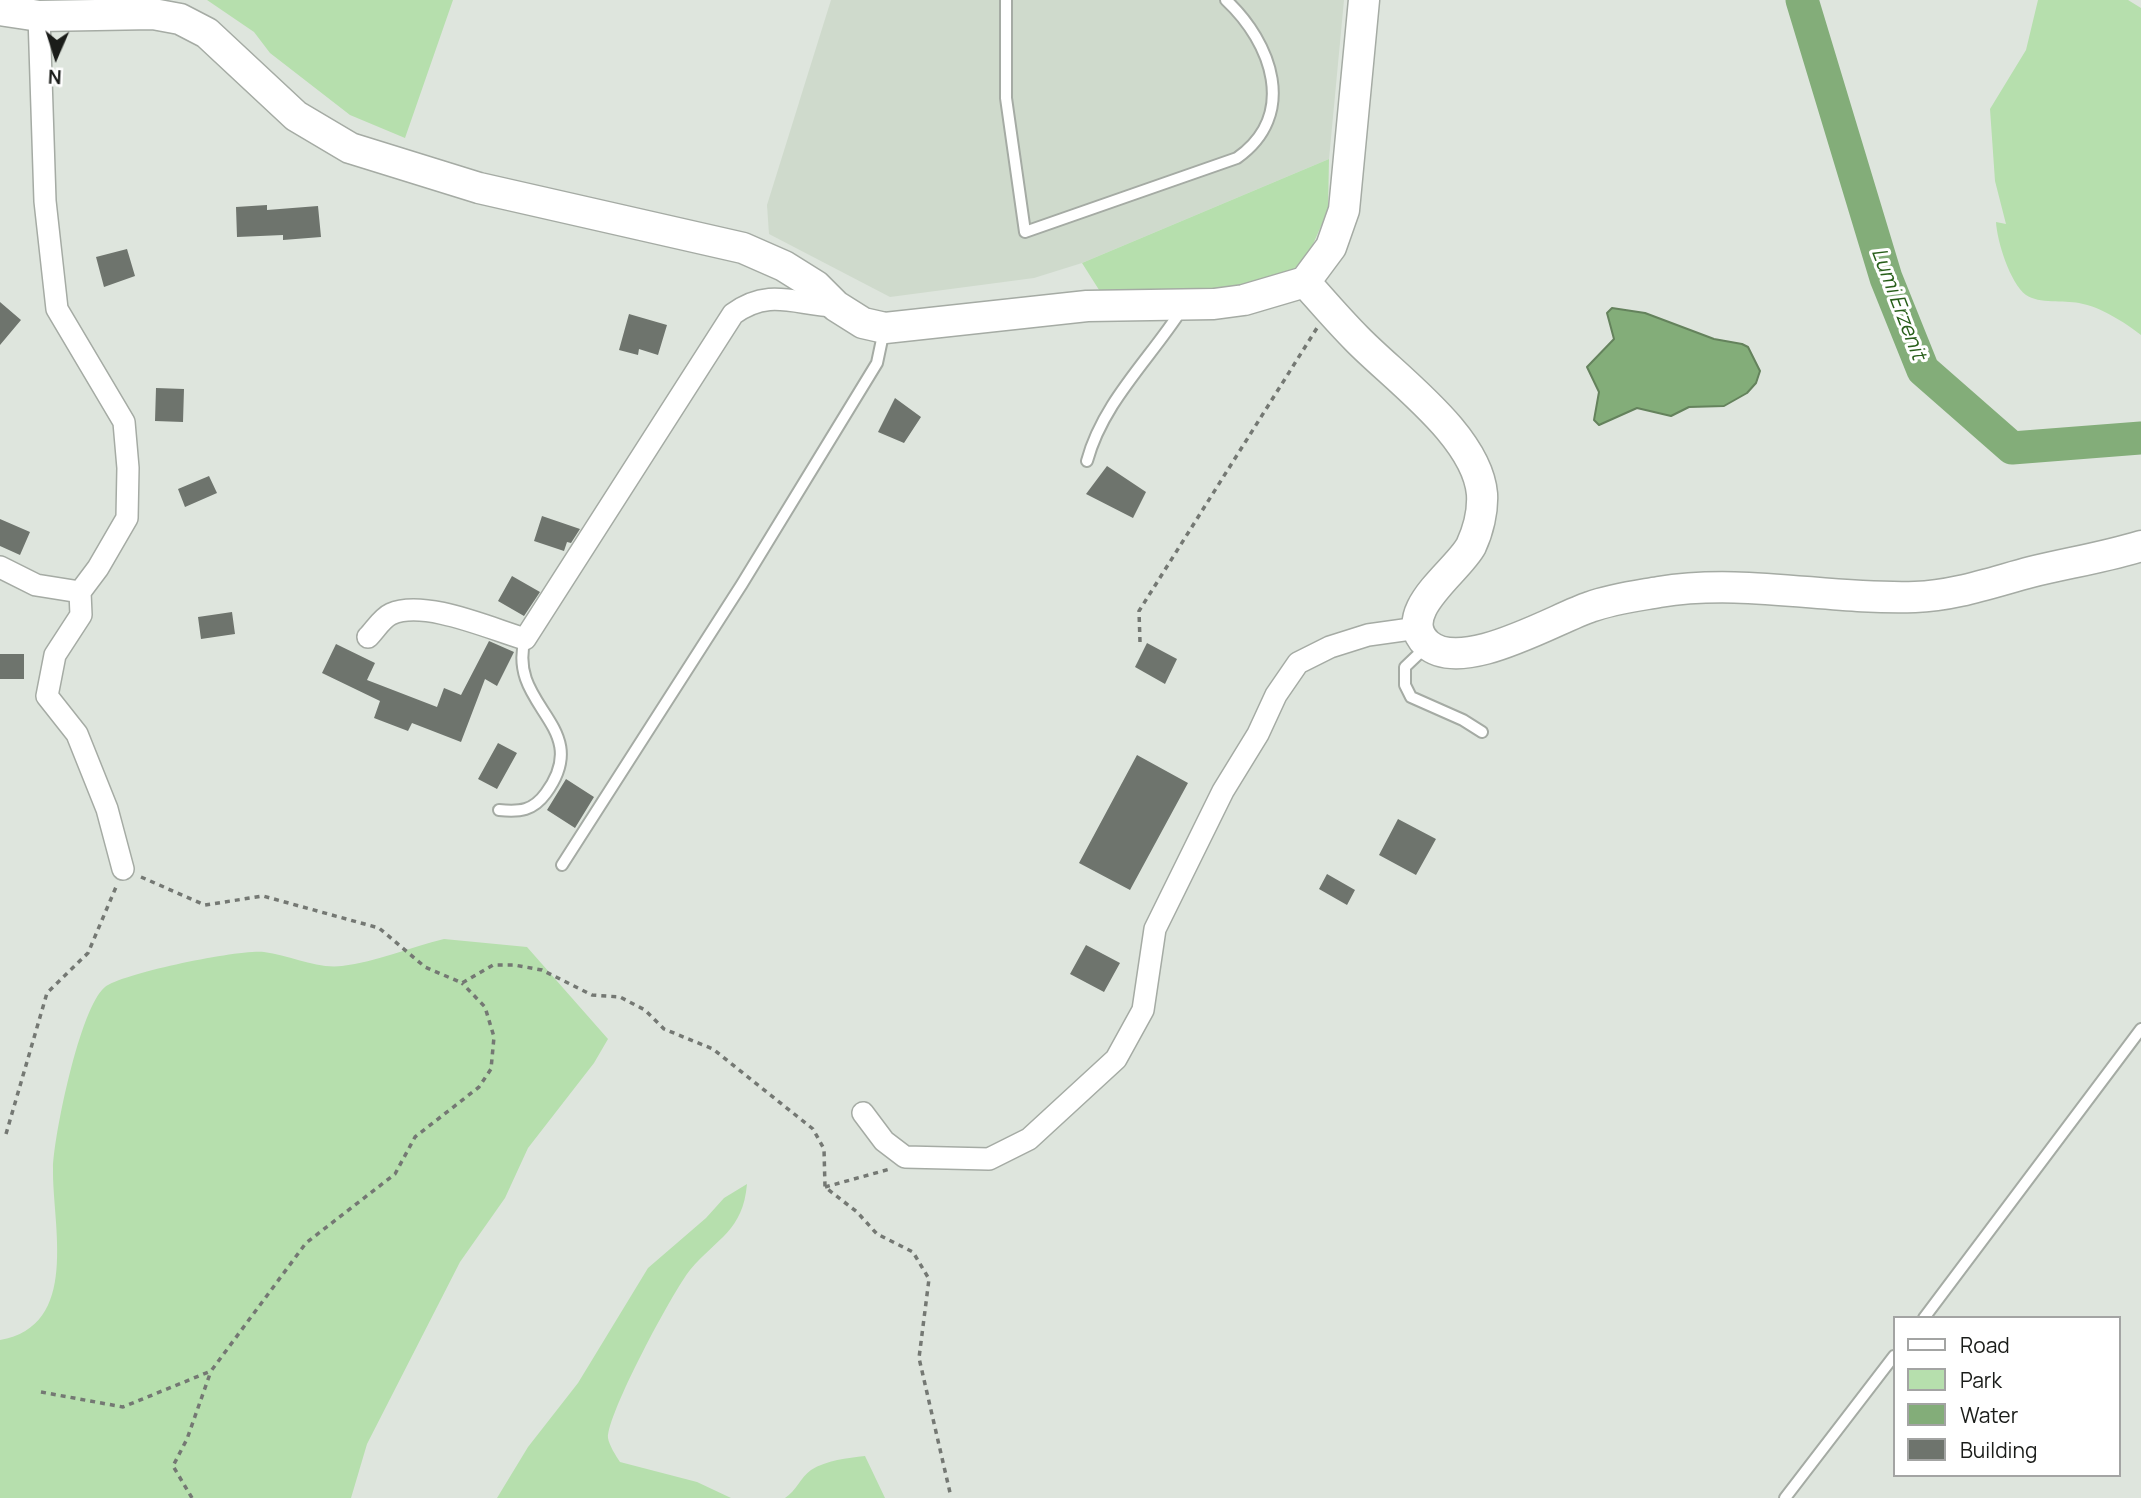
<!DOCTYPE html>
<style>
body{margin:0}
#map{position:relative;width:2141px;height:1498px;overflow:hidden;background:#dee5dd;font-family:Manrope,sans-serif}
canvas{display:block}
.legend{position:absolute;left:1893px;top:1316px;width:228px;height:161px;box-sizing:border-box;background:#fff;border:2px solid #a3a4a3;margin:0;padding:9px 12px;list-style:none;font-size:21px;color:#1a1c19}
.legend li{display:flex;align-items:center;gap:14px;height:35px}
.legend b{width:35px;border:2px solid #a3a4a3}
.north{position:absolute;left:21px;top:21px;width:70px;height:70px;-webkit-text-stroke:5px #fff;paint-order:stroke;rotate:183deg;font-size:19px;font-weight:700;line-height:28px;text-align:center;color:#1a1c19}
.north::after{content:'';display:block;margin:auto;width:24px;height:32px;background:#1a1c19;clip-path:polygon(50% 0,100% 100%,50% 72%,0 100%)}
</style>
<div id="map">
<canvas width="2141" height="1498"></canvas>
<ul class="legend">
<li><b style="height:9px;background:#fff"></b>Road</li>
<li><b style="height:19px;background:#b6dfad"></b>Park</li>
<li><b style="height:19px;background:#83ad79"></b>Water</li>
<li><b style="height:19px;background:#6e746d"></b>Building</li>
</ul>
<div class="north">N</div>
</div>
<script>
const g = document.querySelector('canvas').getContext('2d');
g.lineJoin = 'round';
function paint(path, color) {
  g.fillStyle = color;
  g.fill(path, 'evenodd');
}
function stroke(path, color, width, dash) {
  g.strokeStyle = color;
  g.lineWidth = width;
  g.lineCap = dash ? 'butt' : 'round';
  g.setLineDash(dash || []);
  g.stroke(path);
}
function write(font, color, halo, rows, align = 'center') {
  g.font = font + ' Manrope,sans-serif';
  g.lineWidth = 6;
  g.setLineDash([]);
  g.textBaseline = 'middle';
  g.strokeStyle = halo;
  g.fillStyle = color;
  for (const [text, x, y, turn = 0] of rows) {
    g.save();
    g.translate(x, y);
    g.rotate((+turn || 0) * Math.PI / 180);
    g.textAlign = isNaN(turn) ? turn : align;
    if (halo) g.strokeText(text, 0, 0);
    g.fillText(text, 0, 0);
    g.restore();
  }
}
paint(new Path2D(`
 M831,0H1344L1329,159L1082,263L1034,278L890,297L769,234L767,205Z`), '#cfdacc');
paint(new Path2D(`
 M207,0H453L405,138L350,115L270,53L254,32Z
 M2038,0H2128L2141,8V335C2124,322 2101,307 2079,303C2064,300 2039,304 2026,295C2010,283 1997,241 1996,222L2006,224L1995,181L1990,109L2026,50Z
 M1329,159L1328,210L1311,249L1291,273L1251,289L1101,293L1082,263Z
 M444,939L527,947L608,1039L594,1063L528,1148L505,1198L460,1262L367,1444L351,1498H0V1340C81,1326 52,1225 53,1168C54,1135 80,1007 105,987C123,973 240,949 264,952C290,955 315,969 342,966C376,962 411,947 444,939Z
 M747,1184C743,1231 717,1238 690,1270C673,1291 607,1414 608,1438C609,1445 616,1456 620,1462L697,1482L731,1498H497L528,1447L578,1383L648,1268L706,1218L724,1198Z
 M865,1456L885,1498H785C796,1491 801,1477 811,1470C827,1460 847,1458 865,1456Z`), '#b6dfad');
const water = new Path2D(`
 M1612,308L1645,313L1714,339L1742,344L1748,347L1760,371L1756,383L1747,393L1724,406L1689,407L1671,416L1637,408L1599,425L1594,420L1599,392L1587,367L1614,339L1607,313Z`);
paint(water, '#83ad79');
stroke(water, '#64825c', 2);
stroke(new Path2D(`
 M1802,0L1886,278L1923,370L2012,448L2141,438`), '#83ad79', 33);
paint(new Path2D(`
 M267,205V210L318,206L321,237L283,240V235L237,237L236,207Z
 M127,249L135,276L104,287L96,257Z
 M0,302L21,320L0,345Z
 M629,314L667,325L658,355L639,349L638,355L619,350Z
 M156,388L184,389L183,422L155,421Z
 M895,398L921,417L904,443L878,432Z
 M1107,466L1146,492L1133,518L1086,494Z
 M209,476L217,493L185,507L178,489Z
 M542,516L580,529L571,543L567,542L564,551L534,541Z
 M0,519L30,532L20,555L0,546Z
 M512,576L540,592L524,616L498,601Z
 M232,612L235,634L201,639L198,617Z
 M489,641L514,652L497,686L485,679L461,742L412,723L408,731L374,718L380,701L322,673L336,644L375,663L367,680L437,707L444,688L461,695Z
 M1147,643L1177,659L1165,684L1135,667Z
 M0,654H24V679H0Z
 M498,743L517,753L497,789L478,779Z
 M1137,755L1188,783L1130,890L1079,863Z
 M566,779L594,797L575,828L547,810Z
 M1398,819L1436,839L1416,875L1379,855Z
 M1327,874L1355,890L1347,905L1319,889Z
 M1086,945L1120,963L1104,992L1070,974Z`), '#6e746d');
const lane = new Path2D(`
 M1006,0V98L1025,232L1237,158C1298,115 1272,43 1226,0
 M1087,461C1103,402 1150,359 1182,309
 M1426,647L1405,667V685L1411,697L1463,720L1482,732
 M499,810C520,812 533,811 546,793C595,726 506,707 525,639
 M562,865L742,584L877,363L884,330
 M1924,1318L2141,1029
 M1785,1498L1894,1356`);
const street = new Path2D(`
 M0,567L36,585L80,592L98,568L127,518L128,468L124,422L57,309L45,201L39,16
 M80,592L81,615L55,655L47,696L77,734L107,809L123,869
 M368,637C375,630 382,618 391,614C424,599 491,629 525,639L733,314C770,287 796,305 836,306
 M863,1113L884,1141L905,1157L989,1159L1029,1139L1116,1059L1143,1010L1155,929L1223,791L1258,734L1276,695L1298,663L1330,647L1368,635L1418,628`);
const secondary = new Path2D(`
 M0,10L39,16L153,14L180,19L207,33L296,116L350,148L479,188L743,248L784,266L816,286L836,306L863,323L885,328L1087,306L1214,304L1244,300L1305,282L1331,247L1344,210L1364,0
 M1305,282C1322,301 1339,321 1357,339C1396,379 1477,436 1482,494C1483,511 1478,531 1471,546C1457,572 1394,613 1427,644C1462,675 1554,619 1590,607C1612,599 1636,596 1659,592C1744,578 1830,600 1915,597C1954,596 1993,582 2031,572C2068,563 2105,557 2141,546`);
stroke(lane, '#a5aba4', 14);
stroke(street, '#a5aba4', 24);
stroke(secondary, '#a5aba4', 33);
stroke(new Path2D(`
 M1140,642L1139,611L1317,328
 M141,877L205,905L263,896L379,928L425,967L462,983L493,965H514L542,970L592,995L620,997L645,1010L664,1029L713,1049L813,1129L824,1149L825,1187L857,1212L877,1234L913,1252L929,1279L919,1358L951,1497
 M6,1134L47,993L88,953L116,887
 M825,1187L890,1169
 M41,1392L123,1407L211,1371L306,1243L395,1174L415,1137L479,1087L491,1069L494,1037L485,1007L462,983
 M192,1498L173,1466L187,1439L211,1371`), '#747873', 3.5, [5, 5]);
stroke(lane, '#fff', 10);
stroke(street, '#fff', 21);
stroke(secondary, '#fff', 30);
write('italic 21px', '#275e19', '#fff', [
 ["Lumi Erzenit",1898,304,69]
]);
</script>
